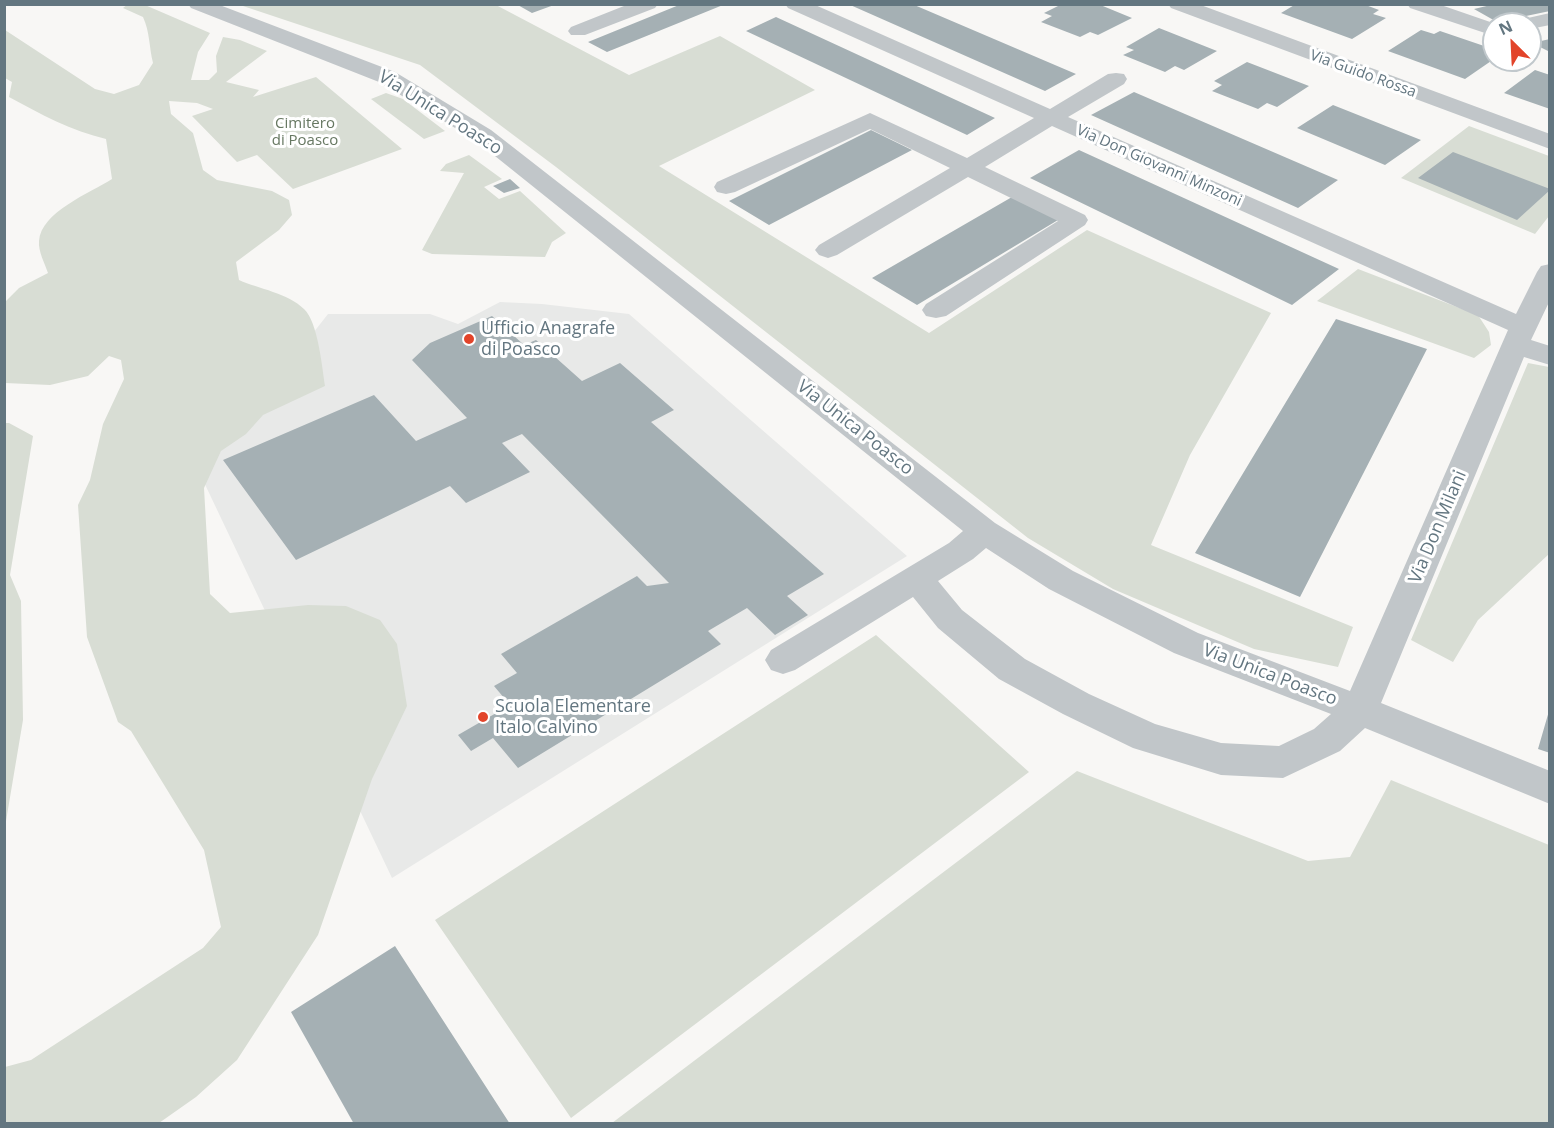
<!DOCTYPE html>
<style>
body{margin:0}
#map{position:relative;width:1554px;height:1128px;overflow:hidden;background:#f8f7f5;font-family:"Open Sans",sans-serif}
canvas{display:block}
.frame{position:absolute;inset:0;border:6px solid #637680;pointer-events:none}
.north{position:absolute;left:1482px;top:12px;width:60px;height:60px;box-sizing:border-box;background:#fff;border:2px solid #c1c8cc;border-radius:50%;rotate:336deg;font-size:16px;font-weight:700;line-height:24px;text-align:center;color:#637680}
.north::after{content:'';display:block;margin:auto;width:21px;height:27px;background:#e2442a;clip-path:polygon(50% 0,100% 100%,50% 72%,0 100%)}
</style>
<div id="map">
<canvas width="1554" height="1128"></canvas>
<div class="frame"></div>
<div class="north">N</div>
</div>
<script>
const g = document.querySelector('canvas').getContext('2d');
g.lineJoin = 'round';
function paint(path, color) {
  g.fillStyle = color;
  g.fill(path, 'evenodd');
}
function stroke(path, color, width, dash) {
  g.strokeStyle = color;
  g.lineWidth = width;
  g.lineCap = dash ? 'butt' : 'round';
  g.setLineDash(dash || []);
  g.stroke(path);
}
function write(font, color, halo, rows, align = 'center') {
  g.font = font + ' "Open Sans",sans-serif';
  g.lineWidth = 6;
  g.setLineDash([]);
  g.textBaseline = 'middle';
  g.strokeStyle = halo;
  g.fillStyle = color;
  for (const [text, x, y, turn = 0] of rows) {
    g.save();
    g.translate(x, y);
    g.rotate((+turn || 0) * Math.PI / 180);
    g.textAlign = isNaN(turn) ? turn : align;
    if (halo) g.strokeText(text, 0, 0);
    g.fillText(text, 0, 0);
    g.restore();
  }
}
paint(new Path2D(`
 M500,302L542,304L629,314L907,556L392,878L201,476L328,314H430L458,324Z`), '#e8e9e8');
paint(new Path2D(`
 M128,4L145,5L210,33L198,52L191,80H209L217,72L216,56L223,37L240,40L267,51L226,82L259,90L253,97L316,77L402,149L293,189L257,155L237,162L192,116L213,109L197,103L169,101L171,114L193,133L203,170L217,180L272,191L289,200L292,215L279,230L236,262L239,280C259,289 288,293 304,309C318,322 322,367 325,386L263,415L246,434L221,451L204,488L210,594L230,613L308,605L346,606L380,620L397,644L407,706L372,779L318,935L237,1060L196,1097L159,1123H5V1067L31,1060L203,948L221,927L204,850L131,731L118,722L87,637L78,505L90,480L103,424L124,379L121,360L109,356L88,376L50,385L5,383V302L19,288L48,273C45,264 38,251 39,241C41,212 90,193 112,179L106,139C72,131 40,114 9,97L12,82L5,78V30L95,89L114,94L139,85L153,63C149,47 150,32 143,17L123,8Z
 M240,5H496L629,75L720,36L815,90L659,166L929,333L1087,230L1271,313L1190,455L1151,545L1353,627L1338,667L1254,649L1113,589L1028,538L556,167L420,65Z
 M386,93L403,99L445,131L424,139L371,99Z
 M1469,126L1549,156V216L1535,234L1401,178Z
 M469,155L502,179L484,187L499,199L520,191L566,233L552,242L545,257L432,254L422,250L464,173L440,171L446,164Z
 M1358,269L1478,315L1489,332L1491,345L1474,358L1317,301Z
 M1528,363L1549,367V554L1478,620L1453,662L1411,640Z
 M4,423H9L33,436L10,575L21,601L23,720L5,827Z
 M876,635L1029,772L571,1118L435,920Z
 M1077,771L1308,861L1350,857L1391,780L1549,845V1123H612Z`), '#d8ddd4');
paint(new Path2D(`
 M516,4H554V5L532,13Z
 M848,4H912L1076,74L1045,91Z
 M1062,4H1098L1132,18L1098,35L1090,32L1080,37L1041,22L1052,16L1044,13Z
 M1296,4H1363L1379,10L1373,14L1386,18L1352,39L1281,13Z
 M1495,4H1548L1550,11L1497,22L1474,9Z
 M679,5H723L607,52L588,42Z
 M776,17L995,118L967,135L746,31Z
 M1159,28L1217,51L1184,70L1175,66L1165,72L1123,55L1134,50L1126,47Z
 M1421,30L1434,34L1440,31L1490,48L1484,52L1494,56V59L1465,79L1388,51Z
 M1550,39V52L1532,43Z
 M1247,62L1309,86L1277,107L1267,103L1258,109L1212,91L1222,85L1214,81Z
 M1535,70L1550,75V109L1504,93Z
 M1134,92L1338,180L1298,208L1091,115Z
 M1333,105L1421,140L1385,165L1297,128Z
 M871,130L912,150L769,225L729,201Z
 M1079,150L1339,269L1292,305L1030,178Z
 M1453,152L1550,189V190L1517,220L1418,178Z
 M510,179L520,188L504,193L493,186Z
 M1012,197L1058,220L917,305L872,278Z
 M492,316L524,345L536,340L582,381L620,363L674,410L651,422L824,574L787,596L808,615L775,635L747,608L708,631L721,644L518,768L493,738L471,751L458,735L510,705L494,686L517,673L501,654L637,576L647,586L669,583L522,434L502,443L530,472L466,503L450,486L296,560L223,460L374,395L416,441L467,418L412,360L430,343Z
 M1336,319L1427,349L1300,597L1195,553Z
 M1549,711H1550V753L1538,749Z
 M395,946L510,1124H424L423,1122L420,1124H354L291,1012Z`), '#a5b0b4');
paint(new Path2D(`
 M188,4H217L395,72L491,130L995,523L1073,571L1198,633L1350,691L1508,330L1052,126L985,167L1085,215L1088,220L1085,225L946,316L936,318L926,316L922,310L926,304L1058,221L968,177L837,255L828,258L819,255L815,250L819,245L950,168L870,129L735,192L726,194L717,192L714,187L717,182L870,113L967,158L1034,118L788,8L785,4H813L1050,109L1108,74L1116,73L1124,74L1127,79L1124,84L1068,117L1516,314L1537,272L1541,266L1550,264V300L1531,340L1550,346V365L1524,357L1381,703L1550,771V804L1365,728L1340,751L1283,778L1221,775L1133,748L1063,714L999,679L938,628L913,597L795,670L783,674L771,670L765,660L771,650L949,543L963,531L475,140L379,82L191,8ZM986,548L1049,589L1174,653L1331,714L1314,729L1279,746L1221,743L1155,724L1089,694L1025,659L962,610L938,581L973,559Z
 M629,4H658L655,8L585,35H571L568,31L571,27Z
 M1168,4H1198L1550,134V149L1171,8Z
 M1407,4H1438L1496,24H1494V36L1410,8Z
 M1550,13V25L1530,29V24H1516L1519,20Z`), '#c1c6c9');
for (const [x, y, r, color] of [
 [469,339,6,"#e2442a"],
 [483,717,6,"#e2442a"]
]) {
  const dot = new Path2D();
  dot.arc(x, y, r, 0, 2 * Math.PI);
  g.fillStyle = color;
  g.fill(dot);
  stroke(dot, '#fff', 2);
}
write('15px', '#637680', '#fff', [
 ["Via Guido Rossa",1363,74,20],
 ["Via Don Giovanni Minzoni",1159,166,24]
]);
write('15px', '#677862', '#fff', [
 ["Cimitero",305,124],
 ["di Poasco",305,141]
]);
write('18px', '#637680', '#fff', [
 ["Via Unica Poasco",440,113,32],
 ["Via Unica Poasco",855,428,38],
 ["Via Don Milani",1438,527,-67],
 ["Via Unica Poasco",1270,675,21]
]);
write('18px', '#637680', '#fff', [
 ["Ufficio Anagrafe",481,329],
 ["di Poasco",481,350],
 ["Scuola Elementare",495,707],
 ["Italo Calvino",495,728]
], 'left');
</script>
